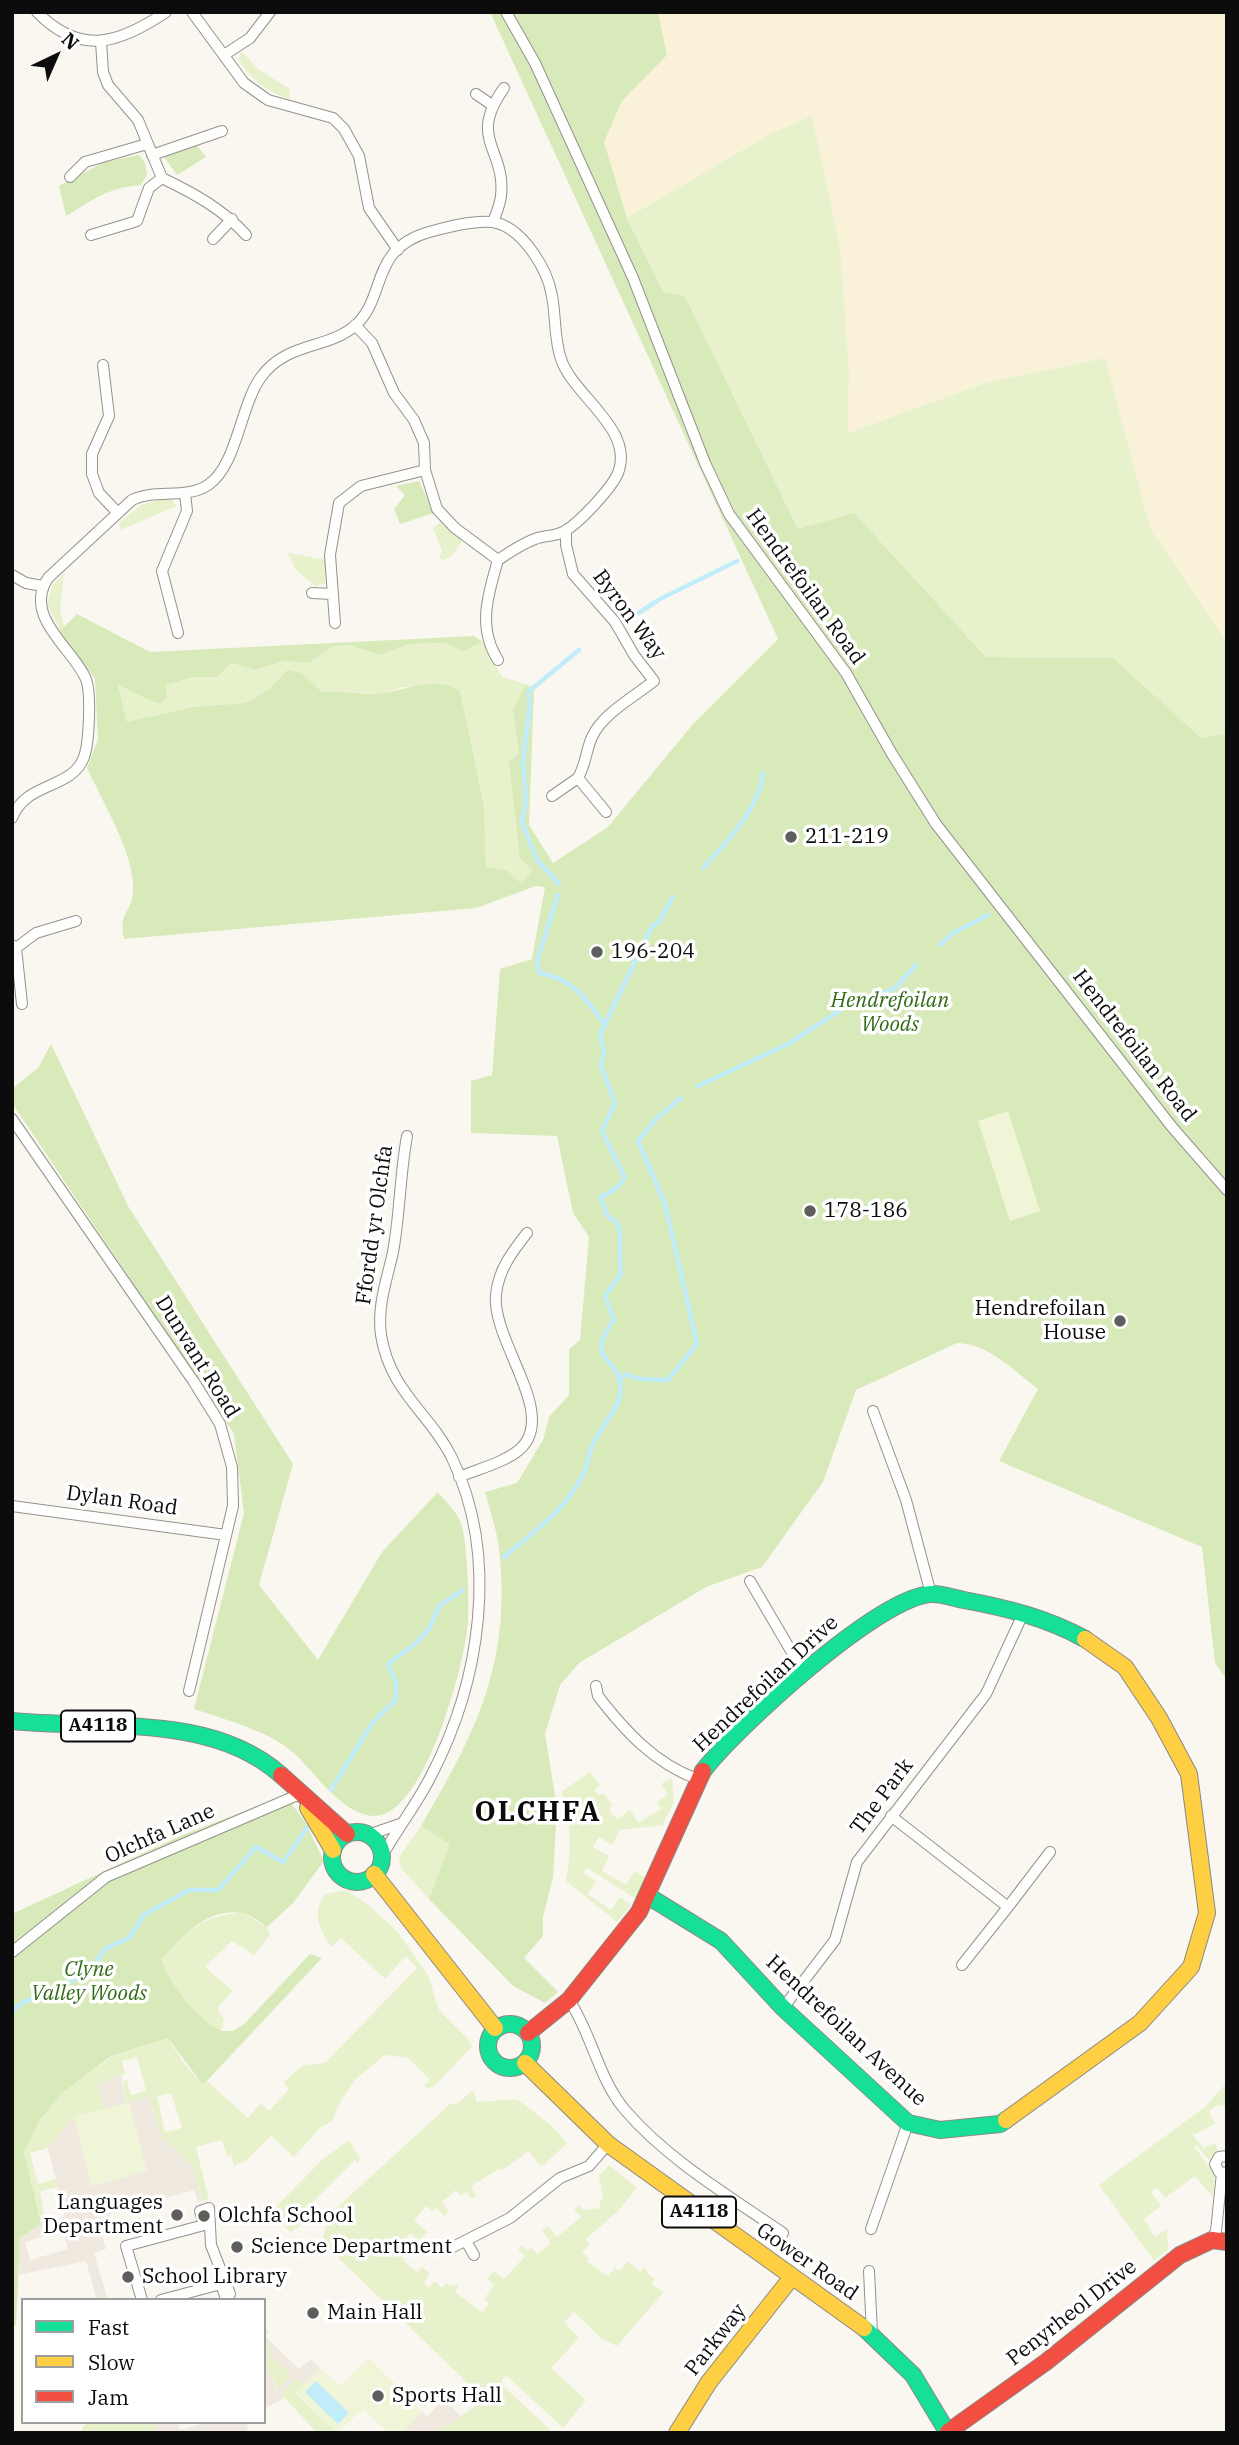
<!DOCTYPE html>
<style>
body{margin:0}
#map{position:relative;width:1239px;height:2445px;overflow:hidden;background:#faf7f0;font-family:"IBM Plex Serif",serif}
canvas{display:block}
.frame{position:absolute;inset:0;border:14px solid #0c0c0c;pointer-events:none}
.legend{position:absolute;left:21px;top:2298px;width:245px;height:126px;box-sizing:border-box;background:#fff;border:2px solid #9e9e9e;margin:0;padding:9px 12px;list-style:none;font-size:21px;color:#0c0c0c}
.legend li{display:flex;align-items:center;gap:14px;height:35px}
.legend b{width:35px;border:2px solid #9e9e9e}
.north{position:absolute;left:21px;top:21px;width:70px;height:70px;-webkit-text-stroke:5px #fff;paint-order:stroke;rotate:44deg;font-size:19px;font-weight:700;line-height:28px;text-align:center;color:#0c0c0c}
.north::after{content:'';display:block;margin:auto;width:24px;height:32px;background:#0c0c0c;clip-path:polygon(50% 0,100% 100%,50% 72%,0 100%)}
</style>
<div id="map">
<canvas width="1239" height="2445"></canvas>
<div class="frame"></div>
<ul class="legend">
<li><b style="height:9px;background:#16e098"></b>Fast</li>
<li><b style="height:9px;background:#ffcf43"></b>Slow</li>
<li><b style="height:9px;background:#f24e42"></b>Jam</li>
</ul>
<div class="north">N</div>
</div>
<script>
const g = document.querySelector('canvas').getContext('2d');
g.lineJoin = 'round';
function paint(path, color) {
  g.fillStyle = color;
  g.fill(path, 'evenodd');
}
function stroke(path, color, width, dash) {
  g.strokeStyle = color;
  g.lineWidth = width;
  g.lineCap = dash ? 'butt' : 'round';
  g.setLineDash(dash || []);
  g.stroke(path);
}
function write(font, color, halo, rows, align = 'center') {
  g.font = font + ' "IBM Plex Serif",serif';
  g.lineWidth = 7;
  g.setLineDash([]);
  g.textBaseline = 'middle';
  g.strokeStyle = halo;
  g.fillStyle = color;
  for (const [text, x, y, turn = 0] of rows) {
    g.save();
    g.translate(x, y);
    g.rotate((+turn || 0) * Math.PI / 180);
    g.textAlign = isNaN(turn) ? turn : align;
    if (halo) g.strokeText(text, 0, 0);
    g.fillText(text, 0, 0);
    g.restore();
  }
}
paint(new Path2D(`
 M658,12H1227V643L1150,528L1105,358L988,382L848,433L849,372L840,247L812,117L770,134L627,218L604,142L622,101L667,55Z`), '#f9f2d9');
paint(new Path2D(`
 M242,51L258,69L290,89L289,99C266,92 251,79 238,59Z
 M812,116L840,247L849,372L848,433L988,382L1105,358L1150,528L1227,643V734L1201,739L1113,658L986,657L854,514L798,529L685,296L663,292L627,218L770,134Z
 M158,500H172L176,506L121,530L119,523L141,505Z
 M442,521L463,540L451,557L443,560L439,558L442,550L433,528Z
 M288,553L327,560L325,584L315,586L295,569Z
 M64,573L60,610L65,629L62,634L47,604L52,586Z
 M483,642L502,677L526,684L513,709L519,754L514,799L521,853L533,871L521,883L508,871L486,867L484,805L460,691L402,687L384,693L322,692L302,673L287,670L268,690L245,703L193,707L127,722L118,684L158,704L165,685L194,677H217L231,663L255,670L284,661L309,663L332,647L348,645L380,655L408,644L445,643L462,650Z
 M590,1772L600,1785L594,1790L599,1795L603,1793L613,1805L609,1810L618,1820L630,1809L638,1823L661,1809L657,1802L668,1795L661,1784L672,1778L674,1801L663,1825L620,1830L612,1845L599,1837L593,1847L609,1856L602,1871L626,1885L634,1871L647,1878L636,1899L587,1868L583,1873L596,1881L588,1894L611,1910L620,1897L631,1905L617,1922L566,1881C572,1852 571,1820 561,1792Z
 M421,1826L451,1844L429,1899L401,1868L399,1857Z
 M345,1890L365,1902L397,1931L428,1975L439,2010L468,2039L472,2047L433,2087L428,2088L424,2086L430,2080L408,2058L385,2055L356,2079L340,2102L332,2121L320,2128L294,2157L271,2136L246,2161L234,2166L231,2155L227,2156L222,2140L196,2147L209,2200L203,2201L197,2181L162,2141L150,2097L126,2103L123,2081L127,2080L131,2095L146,2091L137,2057L122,2061L125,2074L98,2085L105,2109L74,2117L48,2148L30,2153L38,2184L56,2179L59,2187L40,2191L45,2220L40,2221L24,2152L39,2121L60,2095L112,2056L168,2038L182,2061L203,2085L207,2081L248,2118L261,2103L269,2111L289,2089L284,2082L302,2066L326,2062L417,1968L406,1956L385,1979L341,1938L332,1947C319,1931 311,1911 326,1894ZM171,2093L182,2128L165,2132L157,2096Z
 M244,1913L267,1927L270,1935L254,1955L232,1941L205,1967L233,1991L217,2008L224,2020L221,2031C195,2017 170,1986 162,1958C188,1930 204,1914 244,1913Z
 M1227,2082V2107L1218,2105L1209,2111L1215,2124L1193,2135L1203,2148L1215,2143L1218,2151L1209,2160L1196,2145L1194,2146L1215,2175L1213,2197L1195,2176L1165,2198L1157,2188L1151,2192L1161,2206L1144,2219L1155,2237L1167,2229L1168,2250L1154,2261L1099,2185L1206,2106Z
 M473,2090L477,2102L517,2099L552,2126L567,2143L544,2165L540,2166L529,2151L503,2170L499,2169L471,2186L476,2196L471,2199L466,2192L461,2196L456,2190L442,2202L449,2212L444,2216L436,2208L432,2211L426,2206L414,2220L427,2232L419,2240L410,2233L396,2251L404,2258L403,2261L417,2272L422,2267L430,2274L424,2283L429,2287L435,2281L442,2288L446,2283L450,2286L456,2284L459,2286L455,2292L482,2312L489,2303L484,2299L494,2285L487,2279L494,2271L504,2279L525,2256L518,2249L523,2245L527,2251L531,2248L537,2254L551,2243L542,2230L548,2226L557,2237L581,2217L574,2209L580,2205L582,2210L601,2208L599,2200L603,2199L599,2176L609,2165L637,2188L617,2212L586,2239L590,2244L582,2252L589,2258L587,2261L608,2276L615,2268L619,2271L628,2261L640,2272L645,2267L648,2274L655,2279L651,2284L664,2292L617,2346L602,2339L574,2312L564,2322L579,2338L551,2368L586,2400L563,2428L506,2375L502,2381L504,2387L554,2433H434L485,2400L330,2250L323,2238L329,2215L450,2104L458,2103Z
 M349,2140L360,2158L358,2163L355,2160L300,2215L303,2219L299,2227L290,2232L272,2211L322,2160Z
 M264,2340L271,2347L267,2350L292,2376L278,2389L264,2362Z
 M298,2377L304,2384L296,2393L337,2433H317L281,2394Z
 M87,2422H154L157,2433H79Z`), '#e7f2cd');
paint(new Path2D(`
 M490,12H658L667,55L622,101L604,142L627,218L663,292L685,296L798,529L854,513L986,657L1113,658L1201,738L1227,734V1680L1215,1663L1202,1547L999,1461L1038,1389C1013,1370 989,1344 957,1343L856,1390L823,1482L762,1567L706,1587L579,1663L560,1685L545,1734L557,1808L553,1877L543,1917V1936L524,1958L558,1992L545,2003L513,1986L429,1899L450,1844L421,1826C476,1733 512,1661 499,1549C497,1530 490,1511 485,1492L517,1483L543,1440L549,1417L569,1395V1349L580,1340L589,1237L573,1213L557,1136L471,1133V1081L492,1075L500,969L532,959L545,887L536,886L476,908L124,939C118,913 131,913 133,892C136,856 102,801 87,768L98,739L95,679L60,631L77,614L150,652L474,636L483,642L462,651L445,643L408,644L380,655L348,645L332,647L309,663L284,661L255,670L231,663L217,677H194L165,685L167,698L158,704L118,685L127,722L193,707L245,703L268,690L287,670L302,673L322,692C342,691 364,695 384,693C407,689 439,676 460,691L484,805L486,867L508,871L521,883L533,870L520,858L509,762L519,754L513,709L526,684L534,690L529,825L553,863L608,827L693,724L778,639Z
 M195,143L206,157L177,175L164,157Z
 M139,155L145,163L147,175L141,185C107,188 94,199 66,216L59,186L104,162Z
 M419,481L434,513L400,524L394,509L405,495L396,486Z
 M51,1044L128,1206L293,1464L259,1585L318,1660L382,1552L438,1492C445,1501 456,1511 460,1521C468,1539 469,1601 468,1622C465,1663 424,1819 373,1816C342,1814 316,1774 295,1754C270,1731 226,1720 194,1709L244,1513L234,1434L12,1103V1089L38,1068Z
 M285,1795L305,1822L324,1861L293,1903L267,1927C260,1922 250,1914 242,1913C208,1907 182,1936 162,1959C170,1986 196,2017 221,2031H233L244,2024L310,1954L322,1958L203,2085L168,2038L111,2056L60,2095L39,2121L24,2152L41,2224L20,2238L16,2327L12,2321V1914L178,1837Z`), '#d8eaba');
paint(new Path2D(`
 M1008,1111L1040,1211L1010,1221L978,1121Z
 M129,2102L148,2171L91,2186L74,2117Z
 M369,2358L422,2412L402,2433H388L363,2409L337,2433L296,2392L320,2368L340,2386Z`), '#f1f5d7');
paint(new Path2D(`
 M121,2074L126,2103L105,2109L98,2085Z
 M150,2097L162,2140L168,2142L192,2166L203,2201L198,2202L194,2190L110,2214L115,2231L102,2235L106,2249L94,2253L108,2300H97L86,2261L18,2275L20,2238L41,2224L40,2221L65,2217L48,2148L74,2117L91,2186L147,2171L129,2102ZM63,2231L68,2249L30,2260L25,2242Z
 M264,2326L269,2331L265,2336L299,2369L311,2359L320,2368L304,2384L297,2378L281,2394L284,2398L264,2409V2362L277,2389L292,2376L266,2351L270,2346L264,2340Z
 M444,2399L462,2417L434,2433H402L422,2412L427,2417Z
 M154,2422H178L180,2430L208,2422H248L247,2433H157Z`), '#efe9df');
paint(new Path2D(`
 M316,2381L349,2413L338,2424L305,2392Z`), '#c1ecf9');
stroke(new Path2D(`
 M631,618L660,599L737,561
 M703,868C727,842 759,809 763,773
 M559,884L537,860L522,822L526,801L523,761L530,705L528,692L579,650
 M940,945L953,933L988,915
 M605,1024L652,926L659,922L673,897
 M698,1086L788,1044L856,1000L874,997L895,988L916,965
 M619,1382L625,1374L639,1379L668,1380L697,1344L665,1204L638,1141L657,1118L681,1098
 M504,1557C534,1531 568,1509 584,1472C588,1463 589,1451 594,1442C601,1427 617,1411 620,1395C626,1354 580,1366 614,1320L605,1296L621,1274C619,1262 622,1234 618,1225C615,1220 608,1218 606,1213C603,1206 605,1204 600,1198L616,1188L625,1178L602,1131L615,1103L601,1066L604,1052L600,1034L605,1025C586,999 573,978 539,973L537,961L558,895
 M331,1790L372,1723L396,1700V1683L388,1664L415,1644L429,1629L439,1606L463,1590
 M12,2011L25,2001L58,1992L73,1979H84L105,1949L129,1938L144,1915L189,1890H218L256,1847L283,1862L312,1821`), '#c1ecf9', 4.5);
const street = new Path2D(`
 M37,12C81,57 120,43 166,12
 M192,12L244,83L268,100L333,118L344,129L359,156L369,208L398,250
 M506,12L535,63L633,278L705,463L729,514L846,673L892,754L936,824L1172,1127L1227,1190
 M101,42L103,72L108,85L138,120L162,178C193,193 223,209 246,235
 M224,55L250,38L270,12
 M476,94L492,105
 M152,155L222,131
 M70,177L85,162L147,144
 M493,222C496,214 500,205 501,196C506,148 467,140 504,88
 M91,235L137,221L149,188L162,178
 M213,239L232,219
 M355,325L372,343L394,393L414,420L424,443L425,470L437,509L455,528L498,560
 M103,365L109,416L92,454V474L99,493L117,512
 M566,530V545L573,574L615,622L634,655L654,681C635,696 602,714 592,737C586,750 586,764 578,778
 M12,575L26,583L43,586
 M312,593L333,594
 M335,623L330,555L339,503L361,486L425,470
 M178,633L162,571L187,511L185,493
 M552,796L578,778L606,812
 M12,818C26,781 72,790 84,757C89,743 92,690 85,677C71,647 23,616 48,578L132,500C156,488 185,500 208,485C237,466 240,406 261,377C287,341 329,350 357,324C387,294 370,249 429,232C447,227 473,220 492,222C522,226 548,270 552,296C556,317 554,339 561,359C573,396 635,429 618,473C611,489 580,522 565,531C555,537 545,535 535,539C521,544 510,552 498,560C488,595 477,627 498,660
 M12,945L16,948L36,933L76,921
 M16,948L22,1004
 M12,1119L194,1382L220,1424L232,1467L233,1506L189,1691
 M873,1411L906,1500L931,1594
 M459,1477C478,1469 503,1463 519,1450C560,1415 491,1342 496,1294C499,1269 512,1252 527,1233
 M12,1506L226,1535
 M750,1581L804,1673
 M596,1686L598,1696C625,1731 654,1763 697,1779
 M891,1816L1008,1907L1050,1852
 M368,1835L400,1824
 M381,1858C397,1829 417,1804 431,1776C480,1682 500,1558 452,1458C430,1413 390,1392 381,1335C377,1305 387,1280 393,1252C400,1214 400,1174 407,1136
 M12,1952L106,1877L300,1794
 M962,1965L1008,1907
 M569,2000C592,2034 598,2078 625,2110C668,2160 729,2196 783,2233
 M783,2008L835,1940L857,1862L986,1694L1023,1614
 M1227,2156L1219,2157L1215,2164L1219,2172L1227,2173
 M871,2229L908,2123
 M1212,2240L1216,2231L1222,2173
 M466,2241L474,2255
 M449,2249L510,2218L560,2178L589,2166L608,2144
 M869,2271L872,2333
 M142,2300L126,2246L204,2225L200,2211L209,2208L211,2245L230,2294L225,2296L221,2284L161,2300`);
const fast = new Path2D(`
 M12,1721C100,1730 210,1712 281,1775
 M703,1771C735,1729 881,1594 933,1594C943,1594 954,1598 964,1600C1007,1608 1047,1618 1085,1639
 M332 1857a25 25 0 1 1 50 0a25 25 0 1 1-50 0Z
 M648,1896L721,1941L783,2008L908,2123L940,2130L1000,2124L1006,2120
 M488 2046a22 22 0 1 1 44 0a22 22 0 1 1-44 0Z
 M864,2328L913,2375L948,2433`);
const slow = new Path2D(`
 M308,1808L333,1850
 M374,1874L495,2028
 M525,2063L608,2144L864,2328
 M1006,2120L1140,2023L1191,1967L1207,1913L1189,1774L1159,1718L1125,1667L1085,1639
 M677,2433L709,2382L792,2277`);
const jam = new Path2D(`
 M281,1775L347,1834
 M528,2033L569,2000L639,1912L703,1771
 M948,2432L1046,2362L1180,2255L1212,2240L1227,2242`);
stroke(street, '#93928f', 12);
stroke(fast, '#8a8885', 18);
stroke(slow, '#8a8885', 18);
stroke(jam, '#8a8885', 18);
stroke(street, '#fefefd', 10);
stroke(fast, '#16e098', 16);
stroke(slow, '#ffcf43', 16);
stroke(jam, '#f24e42', 16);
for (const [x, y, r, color] of [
 [791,837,7,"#5f5e5c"],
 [597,952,7,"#5f5e5c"],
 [810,1211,7,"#5f5e5c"],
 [1120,1321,7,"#5f5e5c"],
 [177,2215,7,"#5f5e5c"],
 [204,2216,7,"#5f5e5c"],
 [237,2247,7,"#5f5e5c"],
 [128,2277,7,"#5f5e5c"],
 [313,2313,7,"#5f5e5c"],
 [378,2396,7,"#5f5e5c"]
]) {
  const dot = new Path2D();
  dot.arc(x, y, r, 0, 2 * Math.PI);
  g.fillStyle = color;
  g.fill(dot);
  stroke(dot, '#fff', 2.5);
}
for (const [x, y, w] of [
 [98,1726,74],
 [699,2212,74]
]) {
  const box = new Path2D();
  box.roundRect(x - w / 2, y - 15.5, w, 31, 5);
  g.fillStyle = '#fff';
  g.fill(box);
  stroke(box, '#0c0c0c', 2);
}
write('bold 19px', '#0c0c0c', null, [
 ["A4118",98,1726],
 ["A4118",699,2212]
]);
write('21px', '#0c0c0c', '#fff', [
 ["Hendrefoilan Road",805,587,54],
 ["Byron Way",629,615,53],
 ["Hendrefoilan Road",1134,1046,52],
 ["Ffordd yr Olchfa",375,1225,-82],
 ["Dunvant Road",197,1357,58],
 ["Dylan Road",122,1501,8],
 ["Hendrefoilan Drive",766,1684,-43],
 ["The Park",882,1797,-53],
 ["Olchfa Lane",160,1834,-24],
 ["Hendrefoilan Avenue",846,2031,43],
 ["Gower Road",807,2262,35],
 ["Penyrheol Drive",1072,2313,-38],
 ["Parkway",716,2340,-52]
]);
write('21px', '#0c0c0c', '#fff', [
 ["211-219",805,837],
 ["196-204",611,952],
 ["178-186",824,1211],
 ["Hendrefoilan",1106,1309,"right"],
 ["House",1106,1333,"right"],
 ["Languages",163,2203,"right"],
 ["Department",163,2227,"right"],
 ["Olchfa School",218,2216],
 ["Science Department",251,2247],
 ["School Library",142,2277],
 ["Main Hall",327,2313],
 ["Sports Hall",392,2396]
], 'left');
write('italic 21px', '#326a16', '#fff', [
 ["Hendrefoilan",890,1001],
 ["Woods",890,1025],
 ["Clyne",89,1970],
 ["Valley Woods",89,1994]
]);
g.letterSpacing = '2px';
write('bold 28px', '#0c0c0c', '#fff', [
 ["OLCHFA",538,1813]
]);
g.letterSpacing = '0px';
</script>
